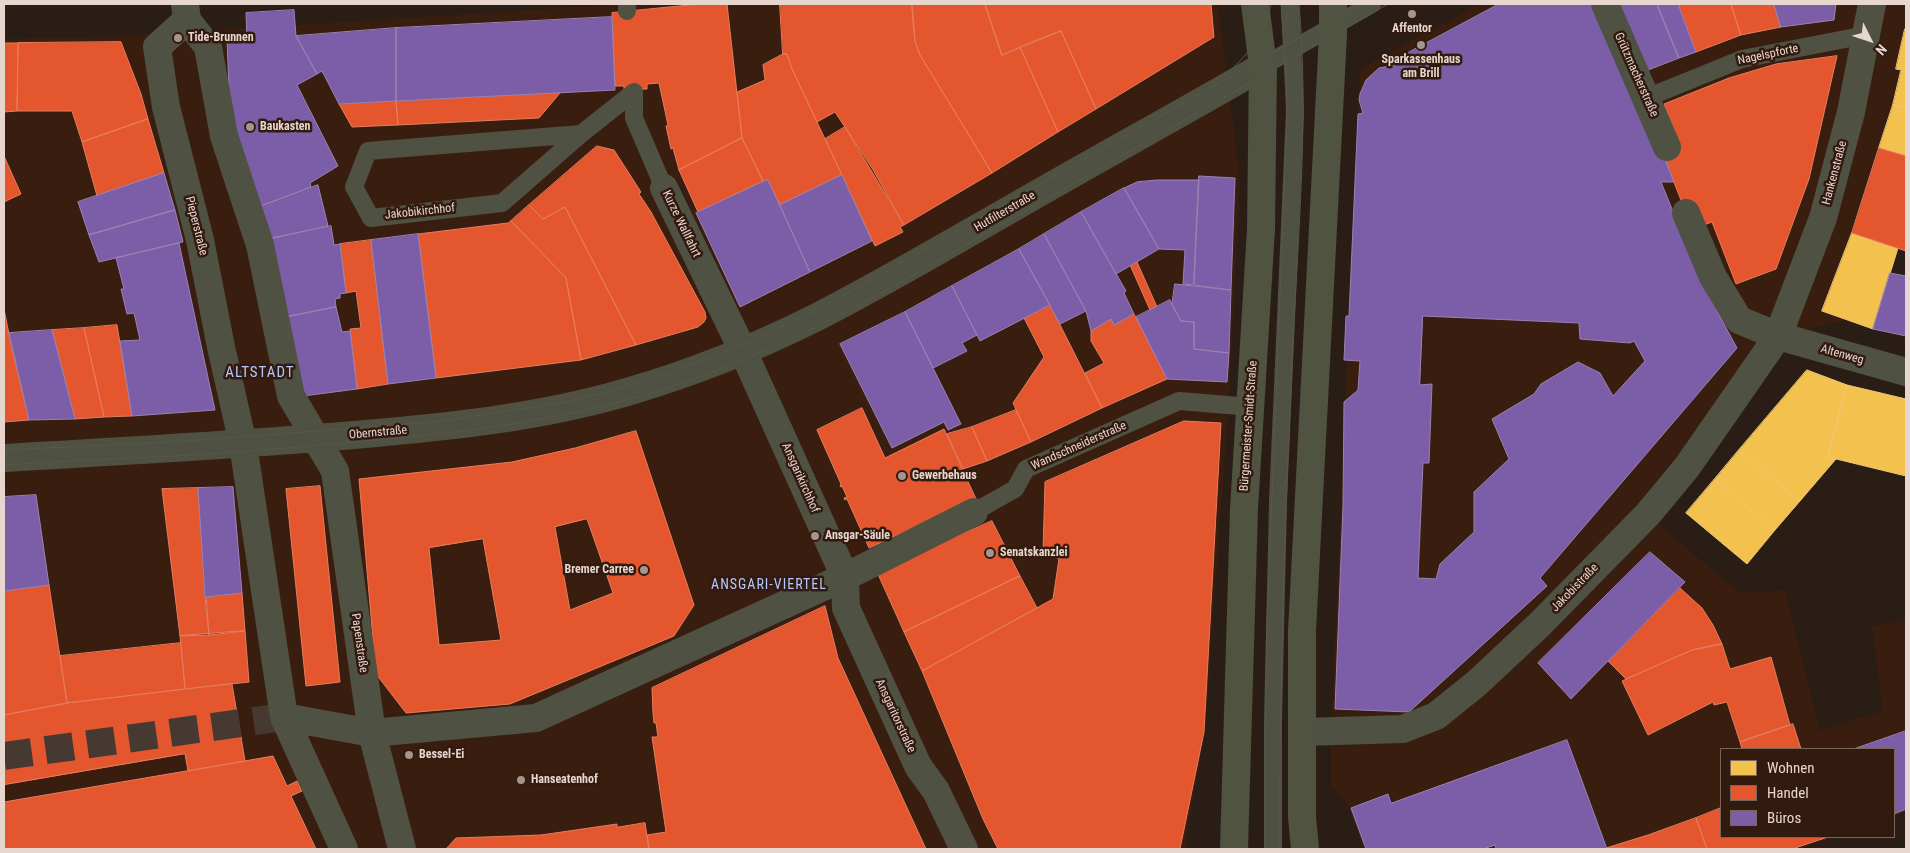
<!DOCTYPE html>
<meta charset="utf-8">
<style>
body{margin:0}
#map{position:relative;width:1910px;height:853px;overflow:hidden;background:#2a1d16;font-family:"Roboto Condensed",sans-serif}
canvas{display:block}
.frame{position:absolute;inset:0;border:5px solid #e7d6ce;pointer-events:none}
.legend{position:absolute;left:1720px;top:748px;width:175px;height:90px;box-sizing:border-box;background:#321a0e;border:1px solid #7a655b;margin:0;padding:6px 9px;list-style:none;font-size:15px;color:#e7d6ce}
.legend li{display:flex;align-items:center;gap:10px;height:25px}
.legend b{width:25px;border:1px solid #7a655b}
.north{position:absolute;left:1845px;top:15px;width:50px;height:50px;-webkit-text-stroke:4px #321a0e;paint-order:stroke;rotate:131deg;font-size:14px;font-weight:700;line-height:20px;text-align:center;color:#e7d6ce}
.north::after{content:'';display:block;margin:auto;width:18px;height:22px;background:#e7d6ce;clip-path:polygon(50% 0,100% 100%,50% 72%,0 100%)}
</style>
<div id="map">
<canvas width="1910" height="853"></canvas>
<div class="frame"></div>
<ul class="legend">
<li><b style="height:14px;background:#f2c14e"></b>Wohnen</li>
<li><b style="height:14px;background:#e4572e"></b>Handel</li>
<li><b style="height:14px;background:#7b5ea7"></b>Büros</li>
</ul>
<div class="north">N</div>
</div>
<script>
const g = document.querySelector('canvas').getContext('2d');
g.lineJoin = 'round';
function paint(path, color) {
  g.fillStyle = color;
  g.fill(path, 'evenodd');
}
function stroke(path, color, width, dash) {
  g.strokeStyle = color;
  g.lineWidth = width;
  g.lineCap = dash ? 'butt' : 'round';
  g.setLineDash(dash || []);
  g.stroke(path);
}
function write(font, color, halo, rows, align = 'center') {
  g.font = font + ' "Roboto Condensed",sans-serif';
  g.lineWidth = 5;
  g.setLineDash([]);
  g.textBaseline = 'middle';
  g.strokeStyle = halo;
  g.fillStyle = color;
  for (const [text, x, y, turn = 0] of rows) {
    g.save();
    g.translate(x, y);
    g.rotate((+turn || 0) * Math.PI / 180);
    g.textAlign = isNaN(turn) ? turn : align;
    if (halo) g.strokeText(text, 0, 0);
    g.fillText(text, 0, 0);
    g.restore();
  }
}
paint(new Path2D(`
 M624,4H1218L1240,179L1230,384L1205,733L1185,849H4V39L123,36Z
 M1479,4H1906V181L1862,316L1778,336L1644,512L1740,593L1785,590L1820,730L1883,711L1872,626L1906,620V812L1894,817V749H1721V837H1835L1799,849H1364L1348,806L1331,784V730L1360,69Z`), '#391d0f');
const homes = new Path2D(`
 M1905,29H1906V71L1896,69Z
 M1901,71H1906V108L1893,105Z
 M1893,105L1906,108V156L1879,148Z
 M1852,233L1898,248L1873,329L1822,311Z
 M1807,370L1847,385L1828,457L1836,459L1800,501L1739,450Z
 M1847,385L1906,399V476L1828,457Z
 M1739,450L1800,501L1775,530L1714,480Z
 M1714,480L1775,530L1747,564L1686,513Z`);
paint(homes, '#f2c14e');
stroke(homes, '#efc774', 1);
const shops = new Path2D(`
 M700,4H727L742,138L679,170L673,148L671,149L666,126L668,125L659,83L647,84V89L624,90V86H615L612,13Z
 M780,4H912L915,42L920,55L992,173L904,225L872,168L835,112L817,122L792,69L787,54H783Z
 M912,4H985L1002,55L1020,47L1058,132L992,173L920,55L915,42Z
 M985,4H1211L1214,37L1096,109L1061,31L1002,55Z
 M1678,4H1731L1741,35L1696,52Z
 M1731,4H1774L1781,27L1741,35Z
 M1061,31L1096,109L1058,132L1020,47Z
 M121,42L141,94L148,119L82,142L72,111H17L18,43Z
 M4,43H18L17,111L4,112Z
 M783,54H787L792,69L842,175L780,205L768,180L763,181L742,138L737,92L765,80L763,65Z
 M1837,56L1809,179L1776,269L1736,284L1712,222L1701,226L1686,213L1661,149L1679,142L1664,104L1729,78L1776,64Z
 M560,93L539,118L398,125L396,101Z
 M396,101L398,125L352,127L339,104Z
 M148,119L164,173L97,196L82,142Z
 M845,127L904,225L900,227L903,232L875,246L825,139Z
 M742,138L763,181L698,212L679,170Z
 M597,146L614,150L641,192L639,194L651,212L705,312L706,318L704,322L698,327L636,345L565,207L543,219L529,205Z
 M1879,148L1906,156V251L1852,233Z
 M4,156L21,194L4,202Z
 M529,205L543,219L565,207L636,345L581,360L566,278L511,221Z
 M511,221L566,278L581,360L436,378L418,234L508,223Z
 M371,240L388,384L357,389L350,329L361,328L356,291L346,293L340,244Z
 M1137,262L1157,307L1150,310L1130,265Z
 M1050,305L1102,408L1031,442L1013,403L1044,357L1024,318Z
 M4,309L12,349L29,420L4,422Z
 M1134,314L1167,379L1102,408L1085,373L1104,363L1091,341V331L1111,319L1114,325Z
 M117,325L132,416L104,417L84,328Z
 M84,328L104,417L75,419L52,330Z
 M862,408L885,458L944,429L976,499L869,548L847,499L845,500L844,498L847,497L842,486L840,487L841,484L817,430Z
 M1016,410L1031,442L987,461L972,427Z
 M1184,421L1221,423L1204,732L1180,849H998L983,819L922,671L1053,599L1059,559L1043,552L1045,482Z
 M972,427L987,461L963,469L947,434Z
 M636,431L694,605L674,636L510,704L406,713L376,674L359,479L512,462L575,448ZM587,519L613,593L570,610L555,527ZM483,539L501,640L439,645L429,548Z
 M320,486L340,682L306,686L286,489Z
 M198,488L209,635L180,636L162,489Z
 M992,521L1020,576L904,632L877,572Z
 M1020,576L1037,608L922,671L904,632Z
 M49,585L67,703L4,715V591Z
 M1680,588L1702,608L1713,625L1722,644L1692,650L1626,679L1608,661Z
 M242,593L245,631L209,635L205,597Z
 M825,606L838,658L926,849H649L647,835L666,832L652,737H658L656,723H654L653,713L652,688Z
 M245,631L249,682L185,689L180,636Z
 M181,643L185,689L67,703L60,656Z
 M1722,644L1730,669L1771,657L1790,725L1740,742L1727,702L1714,705L1713,702L1648,735L1622,681L1692,650Z
 M232,684L245,761L4,802V715L67,703Z
 M1793,724L1801,749H1742L1740,742Z
 M185,754L188,771L273,756L287,786L297,781L302,791L291,796L316,849H4V785Z
 M1721,808V837H1828L1792,849H1707L1696,818Z
 M1696,818L1707,849L1606,848L1648,835Z
 M645,823L649,849H446L456,838L541,835L617,824V827Z`);
paint(shops, '#e4572e');
stroke(shops, '#e57d5e', 1);
const offices = new Path2D(`
 M1499,4H1597L1661,149L1674,182H1661L1703,285L1737,348L1540,578L1547,586L1420,702L1409,712L1335,709L1343,506L1344,402L1358,390L1360,361L1344,360L1346,316H1349L1358,114L1363,113L1359,100L1360,94L1366,80L1379,68L1395,65L1393,61ZM1423,316L1579,323L1580,339L1630,343L1634,341L1645,361L1613,396L1600,373L1578,362L1541,384L1534,394L1492,419L1509,459L1474,492V532L1440,564L1436,579L1418,578L1423,463H1429L1432,384L1420,385Z
 M1613,4H1657L1679,58L1643,72Z
 M1657,4H1678L1696,52L1679,58Z
 M1774,4H1836L1834,20L1781,27Z
 M294,10L296,36L317,74L297,85L338,166L310,183L311,187L258,207L235,132L229,89L227,39H247L246,13Z
 M612,17L615,90L396,101V28Z
 M396,28V101L339,104L322,71L317,74L296,36Z
 M164,173L175,210L89,235L78,202Z
 M842,175L872,241L810,272L780,205Z
 M1199,176L1235,178L1231,290L1194,285Z
 M768,180L810,272L740,307L696,213Z
 M1157,180H1199L1194,285L1183,284L1185,250L1159,249L1124,188L1137,182Z
 M318,185L328,226L269,239L260,207Z
 M1124,188L1159,249L1116,274L1081,212Z
 M175,210L183,242L99,262L89,235Z
 M1081,212L1126,291L1124,293L1134,314L1114,325L1111,319L1091,331L1086,311L1044,234Z
 M331,226L334,245L340,244L346,293L340,294V298L335,299L336,307L286,317L269,239Z
 M418,234L436,378L388,384L371,240Z
 M1044,234L1086,311L1060,324L1019,249Z
 M179,243L215,410L132,416L120,341L140,340L134,313L127,314L121,289H124L116,258Z
 M1019,249L1050,305L980,341L952,286Z
 M1890,273L1906,276V336L1873,329Z
 M1175,284L1231,290L1229,353L1194,349V322L1181,321L1172,305Z
 M952,286L977,335L962,343L967,351L933,368L905,312Z
 M1170,300L1181,321L1194,322V349L1229,353L1227,382L1167,379L1136,317Z
 M336,307L342,332L350,331L357,389L303,396L286,317Z
 M905,312L961,424L948,430L944,422L892,448L840,344Z
 M52,330L75,419L29,420L9,333Z
 M233,487L242,593L205,597L198,488Z
 M36,495L49,585L4,591V497Z
 M1650,552L1685,582L1571,699L1538,663Z
 M1906,731V809L1894,814V749H1854Z
 M1567,740L1607,849H1496L1495,845L1483,849H1366L1351,808L1388,794L1391,803Z`);
paint(offices, '#7b5ea7');
stroke(offices, '#9b82b3', 1);
stroke(new Path2D(`
 M4,756L284,717`), '#463932', 28, [28, 14]);
stroke(new Path2D(`
 M627,4V11
 M1263,66L1372,4
 M634,92V118L664,188
 M1646,98L1742,59L1866,35
 M581,134L368,151L354,187L371,218L502,203L581,134L634,92
 M974,512L1015,489L1026,469L1179,401L1251,407
 M1273,849V721L1278,501L1295,110L1290,4`), '#4f5142', 18);
stroke(new Path2D(`
 M185,4L187,20L208,47L224,136L260,245L291,396L335,471L372,733L402,849
 M1605,4L1667,147
 M187,20L157,47L166,107L200,240L221,347L243,444L284,717L344,849
 M664,188L743,351L845,577L846,608L918,766L936,791L964,849
 M1686,213L1713,277L1739,320L1778,336L1906,372
 M4,458C121,451 238,445 354,435C447,427 538,418 627,392C692,373 755,348 815,318C880,285 942,248 1004,213C1090,163 1177,116 1263,66
 M284,717L372,733L536,718L845,577L974,512
 M1303,732L1403,729L1436,716L1477,683L1540,624L1648,514L1687,467L1778,336L1823,218L1851,112L1872,4`), '#4f5142', 28);
stroke(new Path2D(`
 M1234,849L1244,509L1261,229L1263,66L1255,4
 M1305,849L1302,817V631L1333,35V4`), '#4f5340', 28);
stroke(new Path2D(`
 M1285,22L1290,4
 M1224,76C1247,56 1265,35 1271,4
 M4,450L172,442L436,422L566,402L612,391L670,373L747,343L821,308L1359,4
 M4,465C60,461 116,459 172,456C226,454 279,448 332,444C424,436 512,428 603,406C703,382 795,340 885,291L1388,4
 M1265,849V736L1267,620L1287,120L1286,74L1281,4
 M1280,849C1279,681 1285,512 1293,344C1298,232 1309,115 1299,4`), '#5a574c', 1);
for (const [x, y, r, color] of [
 [1412,14,5,"#a5958e"],
 [178,38,5,"#a5958e"],
 [1421,45,5,"#a5958e"],
 [250,127,5,"#a5958e"],
 [902,476,5,"#a5958e"],
 [815,536,5,"#a5958e"],
 [990,553,5,"#a5958e"],
 [644,570,5,"#a5958e"],
 [409,755,5,"#a5958e"],
 [521,780,5,"#a5958e"]
]) {
  const dot = new Path2D();
  dot.arc(x, y, r, 0, 2 * Math.PI);
  g.fillStyle = color;
  g.fill(dot);
  stroke(dot, '#321a0e', 2);
}
write('bold 12px', '#e7d6ce', '#321a0e', [
 ["Affentor",1412,29,"center"],
 ["Tide-Brunnen",188,38],
 ["Sparkassenhaus",1421,60,"center"],
 ["am Brill",1421,74,"center"],
 ["Baukasten",260,127],
 ["Gewerbehaus",912,476],
 ["Ansgar-Säule",825,536],
 ["Senatskanzlei",1000,553],
 ["Bremer Carree",634,570,"right"],
 ["Bessel-Ei",419,755],
 ["Hanseatenhof",531,780]
], 'left');
write('12px', '#e7d6ce', '#321a0e', [
 ["Nagelspforte",1768,55,-12],
 ["Grützmacherstraße",1636,75,66],
 ["Hankenstraße",1835,173,-75],
 ["Jakobikirchhof",420,212,-6],
 ["Hutfilterstraße",1005,212,-30],
 ["Kurze Wallfahrt",681,224,64],
 ["Pieperstraße",196,226,76],
 ["Altenweg",1842,355,16],
 ["Bürgermeister-Smidt-Straße",1249,426,-86],
 ["Obernstraße",378,433,-5],
 ["Wandschneiderstraße",1079,446,-24],
 ["Ansgarikirchhof",800,478,66],
 ["Jakobistraße",1575,588,-46],
 ["Papenstraße",359,643,82],
 ["Ansgaritorstraße",895,716,65]
]);
g.letterSpacing = '1px';
write('14px', '#b4c8ff', '#321a0e', [
 ["ANSGARI-VIERTEL",769,585]
]);
g.letterSpacing = '0px';
g.letterSpacing = '1px';
write('15px', '#b4c8ff', '#321a0e', [
 ["ALTSTADT",260,373]
]);
g.letterSpacing = '0px';
</script>
